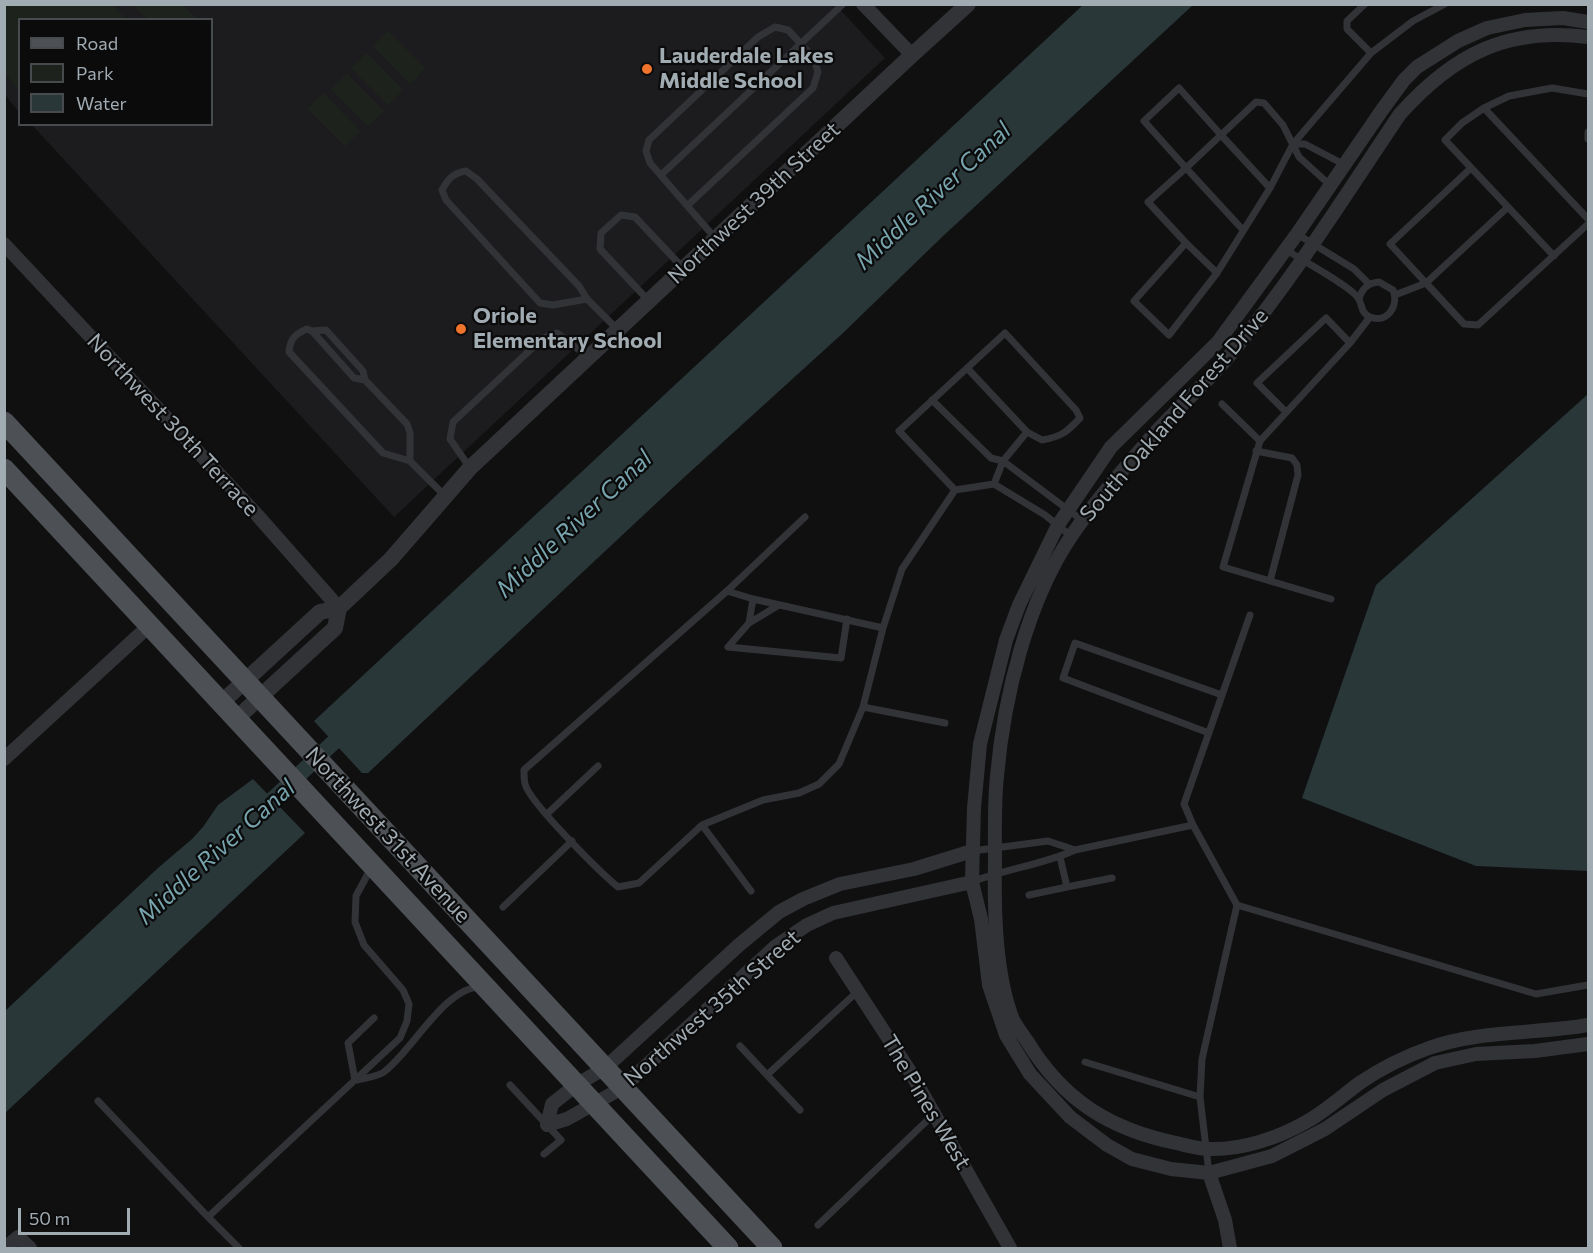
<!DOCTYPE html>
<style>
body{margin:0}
#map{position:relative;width:1593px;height:1253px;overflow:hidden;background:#101011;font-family:Commissioner,sans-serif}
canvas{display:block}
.frame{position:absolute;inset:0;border:6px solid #a1abb2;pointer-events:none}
.legend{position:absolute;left:18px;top:18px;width:195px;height:108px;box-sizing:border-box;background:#0b0b0c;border:2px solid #474b4e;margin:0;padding:8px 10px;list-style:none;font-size:18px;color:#a1abb2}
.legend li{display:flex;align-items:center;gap:12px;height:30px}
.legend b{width:30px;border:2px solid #474b4e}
.scale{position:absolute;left:18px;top:1208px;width:112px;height:27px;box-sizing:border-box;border:3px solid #a1abb2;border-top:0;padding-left:8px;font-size:18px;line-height:21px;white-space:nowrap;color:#a1abb2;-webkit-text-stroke:4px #0b0b0c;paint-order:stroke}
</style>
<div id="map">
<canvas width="1593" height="1253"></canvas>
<div class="frame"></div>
<ul class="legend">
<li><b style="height:8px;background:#4d5155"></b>Road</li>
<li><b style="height:16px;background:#1d231c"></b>Park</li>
<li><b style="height:16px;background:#293739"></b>Water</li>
</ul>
<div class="scale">50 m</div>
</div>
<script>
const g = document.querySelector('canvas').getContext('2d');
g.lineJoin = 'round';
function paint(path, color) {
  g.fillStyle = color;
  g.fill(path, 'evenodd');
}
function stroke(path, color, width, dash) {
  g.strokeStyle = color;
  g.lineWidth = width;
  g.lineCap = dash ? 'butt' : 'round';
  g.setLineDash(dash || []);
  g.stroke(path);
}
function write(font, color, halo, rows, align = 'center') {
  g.font = font + ' Commissioner,sans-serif';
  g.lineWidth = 4.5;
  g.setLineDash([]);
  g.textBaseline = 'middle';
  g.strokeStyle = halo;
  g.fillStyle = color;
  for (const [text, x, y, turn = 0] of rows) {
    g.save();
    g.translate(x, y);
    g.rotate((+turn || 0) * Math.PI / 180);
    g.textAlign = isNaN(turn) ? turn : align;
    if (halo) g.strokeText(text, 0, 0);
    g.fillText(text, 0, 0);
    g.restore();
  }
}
paint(new Path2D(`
 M5,4L836,5L885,58L394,517L32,125L212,124V20H20L19,112L5,95Z`), '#1c1c1e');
paint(new Path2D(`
 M5,4L112,5L126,19L20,20L19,89L5,73Z
 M133,5H182L197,19H148Z
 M388,31L425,68L410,84L373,46Z
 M367,53L403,90L388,105L351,68Z
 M347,74L384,111L368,126L331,89Z
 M323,93L360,131L345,146L308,109Z`), '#1d231c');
paint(new Path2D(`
 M1084,4L1193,5L942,237L843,333L679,482L368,773H362L314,721Z
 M1588,394V871L1476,866L1302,798L1376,585Z
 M253,779L305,833L5,1113V1011L158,868L192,839L203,827L218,805Z`), '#293739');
stroke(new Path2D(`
 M257,814L350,727`), '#293739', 16);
stroke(new Path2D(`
 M1365,4L1347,21V29L1371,53
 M1484,108L1588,219
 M1588,132V139
 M1293,144H1305L1345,165
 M1471,168L1390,244L1426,283L1508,207
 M661,175L843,4
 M1270,188L1221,135L1186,168L1144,121L1179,88L1221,135L1256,102L1264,103L1283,125L1299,157L1331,186
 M688,205L813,88L818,72L813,57L788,30L775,27L758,37L649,140L646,151L650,163L716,239
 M1297,234L1354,269L1369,284
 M1186,243L1217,273L1169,335L1134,301L1186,243L1148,202L1186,168L1243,230
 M1285,249C1299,259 1351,286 1358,298C1363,304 1360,313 1370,317C1388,324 1399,305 1393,290L1379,282C1368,283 1362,288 1359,299
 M1554,256L1445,140L1462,123L1484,108L1509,96L1552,88L1588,94
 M1217,273L1270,188L1293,144L1371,53L1413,21L1445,4
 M1395,295L1426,283L1464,324L1478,325L1588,224
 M587,299L553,305L540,303L446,200L442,190C448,179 453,173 466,171L477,179L579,286L587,299L618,330
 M648,300L600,249L601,233L621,215L635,217L684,269
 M312,331L326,330L363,371L365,380
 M967,368L1027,432
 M932,400L991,458L1003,461L1083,521
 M1222,404L1260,441
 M1286,412L1257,383L1326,318L1350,343
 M1256,451L1292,458L1297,465L1298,475L1270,581
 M410,461V433L407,424L365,380L354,378L312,331L307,329C295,334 290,339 289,352L383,453L410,461L445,496
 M470,468L450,439L453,422L543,338L557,333L587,356
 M994,484L1045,515L1071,536
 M805,517L727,591L524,770C524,775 524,780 525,784C530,803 601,873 618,887L639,883L702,825L763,800L799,793L819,784L839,764L863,707L883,628L902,569L955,490L994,484L1003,461L1027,432L1042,440C1061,437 1067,432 1080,418L1076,410L1005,333L899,431L955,490
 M727,591L753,599L883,628
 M753,599L749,623L728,647L841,658L847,619
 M1331,599L1223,567L1260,441L1350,343L1370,317
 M749,623L779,605
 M863,707L945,723
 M1209,733L1063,678L1075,643L1222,695
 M547,814L598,766
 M702,825L751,891
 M1193,825L1237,905L1202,1059L1200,1097L1209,1173
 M1075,850L1193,825L1184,804L1250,615
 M972,882C1005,869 1042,865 1075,850L1048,841L972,851
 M1067,887L1112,878
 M1029,895L1067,887L1060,857
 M1237,905L1536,994L1588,985
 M503,907L572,841
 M740,1046L767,1075L858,991
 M1085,1062L1200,1097
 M767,1075L800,1110
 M355,1080L348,1043L374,1018
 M357,1080C365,1078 377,1077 384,1072C413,1050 444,988 480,987
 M510,1085L561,1140L544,1154
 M98,1101L208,1217L400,1038L407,1021L409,1004L403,990L364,945L355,922L356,896L371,868
 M208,1217L239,1248
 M818,1225L934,1114`), '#313336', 7);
stroke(new Path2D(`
 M863,4L912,55
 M1588,22L1563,18L1543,19L1525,20L1487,28L1458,41L1417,67L1404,80L1382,110L1297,234L1218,342L1111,447L1058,525L1019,605L1006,640L980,744L974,808L972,882L981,919L989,985L1006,1035L1030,1074L1070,1117L1107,1145L1132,1159L1171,1169L1209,1173L1272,1156L1325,1129L1383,1090L1435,1063L1476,1054L1535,1051L1588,1044
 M1588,37C1507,27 1454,54 1400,114C1346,194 1295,276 1234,350C1208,383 1174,410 1147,442C1121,472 1094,503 1072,535C1027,601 1004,697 997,776C994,804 995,832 995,860C994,909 995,974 1013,1020C1017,1027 1022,1034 1027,1041C1063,1100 1109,1129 1176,1143C1186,1145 1198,1149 1209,1149C1242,1150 1278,1138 1306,1122C1326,1111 1343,1095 1361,1082C1382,1068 1406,1056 1429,1048C1480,1030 1536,1034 1588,1025
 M4,244L258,516L339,608
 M4,759L150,625
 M972,882L833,913L807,925L776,946L622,1088L567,1119L547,1125L552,1104L576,1085L605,1068L739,945L779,912L803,899L840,884L914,869L972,851
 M836,958L911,1073L1010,1248
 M1209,1173L1225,1220L1230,1248
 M5,1248L18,1237L30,1248`), '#313336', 14);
stroke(new Path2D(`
 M221,703L320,612L339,608L391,559L470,468L912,55L968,4
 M236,719L335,628L339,608`), '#313336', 16);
stroke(new Path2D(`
 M4,422L772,1248
 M4,469L728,1248`), '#4d5155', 21);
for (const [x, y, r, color] of [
 [647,69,6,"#ef732a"],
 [461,329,6,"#ef732a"]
]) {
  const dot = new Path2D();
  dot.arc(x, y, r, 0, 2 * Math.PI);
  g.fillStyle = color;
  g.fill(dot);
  stroke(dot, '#0b0b0c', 2);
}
write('bold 22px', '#a1abb2', '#0b0b0c', [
 ["Lauderdale Lakes",659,56],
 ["Middle School",659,81],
 ["Oriole",473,316],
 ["Elementary School",473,341]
], 'left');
write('22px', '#a1abb2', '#0b0b0c', [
 ["Northwest 39th Street",754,203,-43],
 ["South Oakland Forest Drive",1174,415,-49],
 ["Northwest 30th Terrace",173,425,47],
 ["Northwest 31st Avenue",388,835,47],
 ["Northwest 35th Street",712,1008,-41],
 ["The Pines West",926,1102,59]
]);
write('italic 24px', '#77a4ad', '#0b0b0c', [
 ["Middle River Canal",933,196,-43],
 ["Middle River Canal",574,524,-43],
 ["Middle River Canal",216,852,-42]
]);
</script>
